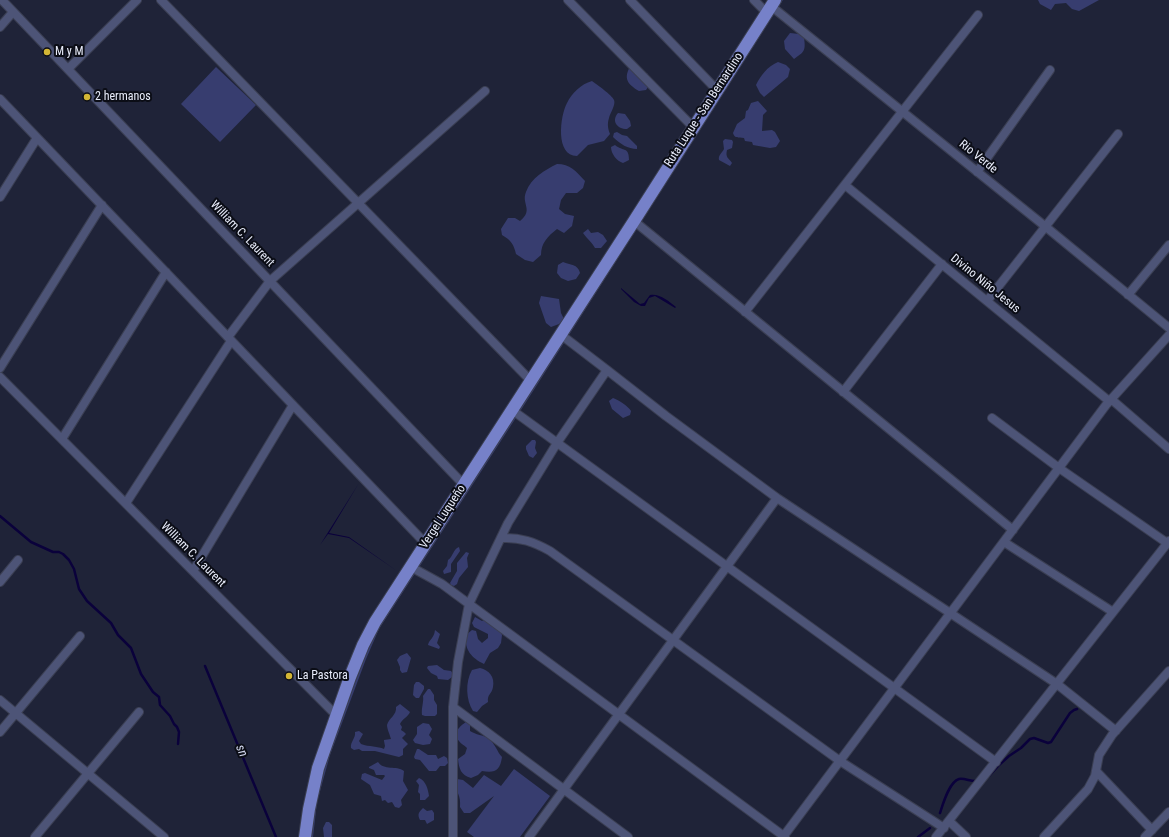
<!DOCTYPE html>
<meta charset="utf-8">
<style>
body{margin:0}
canvas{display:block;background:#1f2338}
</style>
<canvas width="1169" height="837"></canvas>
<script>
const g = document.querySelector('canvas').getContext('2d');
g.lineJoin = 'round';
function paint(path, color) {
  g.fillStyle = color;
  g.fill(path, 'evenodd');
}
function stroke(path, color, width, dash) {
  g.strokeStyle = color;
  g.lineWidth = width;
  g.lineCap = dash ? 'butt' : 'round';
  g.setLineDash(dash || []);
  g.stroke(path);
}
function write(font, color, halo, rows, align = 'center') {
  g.font = font + ' "Roboto Condensed",sans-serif';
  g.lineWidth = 4;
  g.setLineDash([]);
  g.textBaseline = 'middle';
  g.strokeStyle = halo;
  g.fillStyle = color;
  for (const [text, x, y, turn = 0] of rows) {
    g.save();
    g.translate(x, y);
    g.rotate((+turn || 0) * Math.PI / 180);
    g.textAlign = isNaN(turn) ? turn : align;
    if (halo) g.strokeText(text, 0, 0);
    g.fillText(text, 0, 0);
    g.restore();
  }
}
paint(new Path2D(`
 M781,0H783L521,410L379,629L366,659L330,755L317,802L313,837H312C315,789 331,747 348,702C357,677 366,652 378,628L520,409Z
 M1038,0H1099L1079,11L1072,9L1066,3L1055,4L1051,10L1040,4Z
 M790,33L799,34L804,38C806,51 804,52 794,59L785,49L784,41Z
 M778,62L786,65L790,69L788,77L764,97L760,93L756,85C761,75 767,67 778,62Z
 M631,65L648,74L650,84L646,90L639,91C627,84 623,78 631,65Z
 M216,67L256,105L220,142L181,104Z
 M592,81C596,84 612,95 614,100C616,105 610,113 609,118C607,124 608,129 610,134L604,141L588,145L577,156C555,156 560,116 567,103C572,93 581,84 592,81Z
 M758,101L767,111L763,115L762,131L772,130L775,132L780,141L776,147L770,148L753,145L752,142L745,141L744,138C738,137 735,139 733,133L737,124L745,118L746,111L748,110L751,103Z
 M618,113L625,114L630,121L631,126L627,129C617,129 611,121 618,113Z
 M617,132L622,135L627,136L637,146V149C628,149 620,144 613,137L614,133Z
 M725,139L732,140L733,142L732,148L727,150C725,158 729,158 732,163L730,166L719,160C718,155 722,153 724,149L723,141Z
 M615,145C623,152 629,146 629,160L623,163C617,161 611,154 611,147Z
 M557,164C570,164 576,171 585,181L583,188L577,193H566L561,200L559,209L565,214L574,216L572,226L564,233L557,229C548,236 541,243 541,255L533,262L525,260L516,254C514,245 511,240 502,235L501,229L508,218H515L520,221C534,210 521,204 526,192C531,178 545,170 557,164Z
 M588,229L591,233L598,232L603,235L607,241L601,248H595C592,242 587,239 583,233Z
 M563,262C570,265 578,264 580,273L576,279L568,281L561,278L557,273L558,265Z
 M541,296L559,299L561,313L564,319L559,324L551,327L546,323L539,303Z
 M613,398C619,400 628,406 631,411L630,415L623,418L612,409L609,401Z
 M532,440H535L536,442L535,448L537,453L533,458L529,456L526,449V446Z
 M459,547L460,551L451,564V572L444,574L443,571L447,566L448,560C453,557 453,549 459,547Z
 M466,552L469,553L467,558L468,567L459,578L457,584L454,586L451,585L450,583L457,571V563Z
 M475,617L482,621L486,619L499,628L502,635L501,643L498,648L490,653L484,664C472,658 464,650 466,635L472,630L476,631L478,639L482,643L488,638V634L474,627L472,623Z
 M435,630L440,634L437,643L440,647L439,649L428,645C429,639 434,639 435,630Z
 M407,653L411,658L407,672L402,673L400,670V667L397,660L400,656Z
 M437,665L444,670L451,671L453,674L452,677L448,680L438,679L437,676L431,673L427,668L428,666Z
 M480,668C489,670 495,677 493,687C492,694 487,694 488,702L482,706L477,712L473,711C466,700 465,682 472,670Z
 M416,682H419L424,686V689L419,698H416L413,695L414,685Z
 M428,689H430L434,695V700L437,705V714L435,716H425L422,715C421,708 424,702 423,696Z
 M400,704L410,712C408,717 402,719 400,724L402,727L401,730L404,732L406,734L402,738L408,744L403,749V755L399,757L375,751H362L359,749L354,750L351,748C350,742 356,738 355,732L359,731L363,734L359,741L361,744C369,747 378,746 384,749L385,746L384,741V740L391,739C390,735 387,729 387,725C389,718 397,715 396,707Z
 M466,722L470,725V731C476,735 483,735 488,738C495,743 497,752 502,757C500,771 495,773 482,771L478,775L471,778C461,775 459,769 458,759L465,754L467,748C464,745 461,744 459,741C452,733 460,726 466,722Z
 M423,723L429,724L432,729L429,735L432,739L430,744L423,745L415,743L413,740L417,734V727Z
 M417,749H419L428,755H436L438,759L444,756L447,758L448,763L445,766H440L436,771H429L420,760L415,759L414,757Z
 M378,762C384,771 396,765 404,771L403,781L408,790L401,800L402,805L399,808L395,807L392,802L388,803L385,800L382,801L381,796L374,794L370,785L361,779L362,774L365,773L382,780L385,776L384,775H376L374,770L369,768V767Z
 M514,769L550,796L520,837H474L467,832L494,796L470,813H464L460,807C461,795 457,793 453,783L457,779L463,780L473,788L484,775L501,786Z
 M419,778C426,781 428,789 429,796L425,800H420V794L418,792L419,785L416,781Z
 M423,808L427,811L432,810L434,813V820L427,824L425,820H420C417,814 419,812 423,808Z
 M326,822H329L332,825V837H324L323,828Z`), '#373d6f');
paint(new Path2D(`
 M621,288L640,304L644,303L650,295C659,293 669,301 676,307L675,308L655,296L649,298L645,306H641L634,302L621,289Z
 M359,483L329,533L349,537L397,571L349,538L328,534L320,545Z`), '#0a013b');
stroke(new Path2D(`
 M0,516L31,542L53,552H59L63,554L69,560L74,569L79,589L87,601L111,623L118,635L131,648L141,674L153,692L159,697L160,705L170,716L174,724L177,727L179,732L178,744
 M205,666L276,837
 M989,776L999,765L1009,756L1021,748L1030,739L1034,738L1048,743L1051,742L1070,713L1074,710L1077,709
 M940,813C943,804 949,782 959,779C964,778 970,781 975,781
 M918,837L930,828`), '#0a013b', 2.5);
const street = new Path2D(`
 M2,0L464,485
 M161,0L530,380
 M568,0L693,127
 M630,0L717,90
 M754,0L766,12
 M771,6L1046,227L1169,328
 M0,27L13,12
 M68,69L137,0
 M0,99L426,544
 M977,172L1050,70
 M845,185L1109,401
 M0,197L37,138
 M634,221L1013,530
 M1128,295L1169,245
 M987,301L1118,134
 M745,312L978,15
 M560,334L607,370L557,443L508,523L469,604L458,662L453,707L628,837
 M228,337L270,281L485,91
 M0,368L102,205
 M607,370L666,416L777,498L1057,684L1116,731
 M0,377L336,715
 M843,392L942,264
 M1111,399L1169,449
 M512,410L996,762
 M992,418L1059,468L1167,543
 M62,439L166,272
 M126,503L231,341
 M502,538C520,537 534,542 550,551L840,761L944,828
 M1004,542L1113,612
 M411,567L442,584L465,601L785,837
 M193,571L293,405
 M0,582L18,560
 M0,700L164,837
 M0,732L80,636
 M1096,771L1152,830
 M949,821L966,837
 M35,837L139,712
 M453,837V707
 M529,837L777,498
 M783,837L1106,405L1169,335
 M936,837L1169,541
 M1044,837L1088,789L1095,776L1099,755L1112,735L1169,671
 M1145,837L1169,812`);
const primary = new Path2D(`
 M305,837L309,809L318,768L350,677L363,645L375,622L634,221L775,0`);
stroke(street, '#3b3f53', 10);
stroke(primary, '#3b3f53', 14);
stroke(street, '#4d5477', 8);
stroke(primary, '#7681c9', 12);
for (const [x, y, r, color] of [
 [47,52,4,"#d3b635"],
 [87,97,4,"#d3b635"],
 [289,676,4,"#d3b635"]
]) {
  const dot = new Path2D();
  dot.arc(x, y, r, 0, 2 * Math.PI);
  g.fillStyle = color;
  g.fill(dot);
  stroke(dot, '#0b0d16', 1.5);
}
write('12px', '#e9edfb', '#0b0d16', [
 ["M y M",55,52],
 ["2 hermanos",95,97],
 ["La Pastora",297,676]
], 'left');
write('12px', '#e9edfb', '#0b0d16', [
 ["Ruta Luque - San Bernardino",704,110,-57],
 ["Rio Verde",978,157,39],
 ["William C. Laurent",242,234,46],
 ["Divino Niño Jesus",985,284,39],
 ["Vergel Luqueño",443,517,-57],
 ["William C. Laurent",193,555,45]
]);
write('italic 13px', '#d2d7ee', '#0b0d16', [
 ["sn",241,751,67]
]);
</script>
